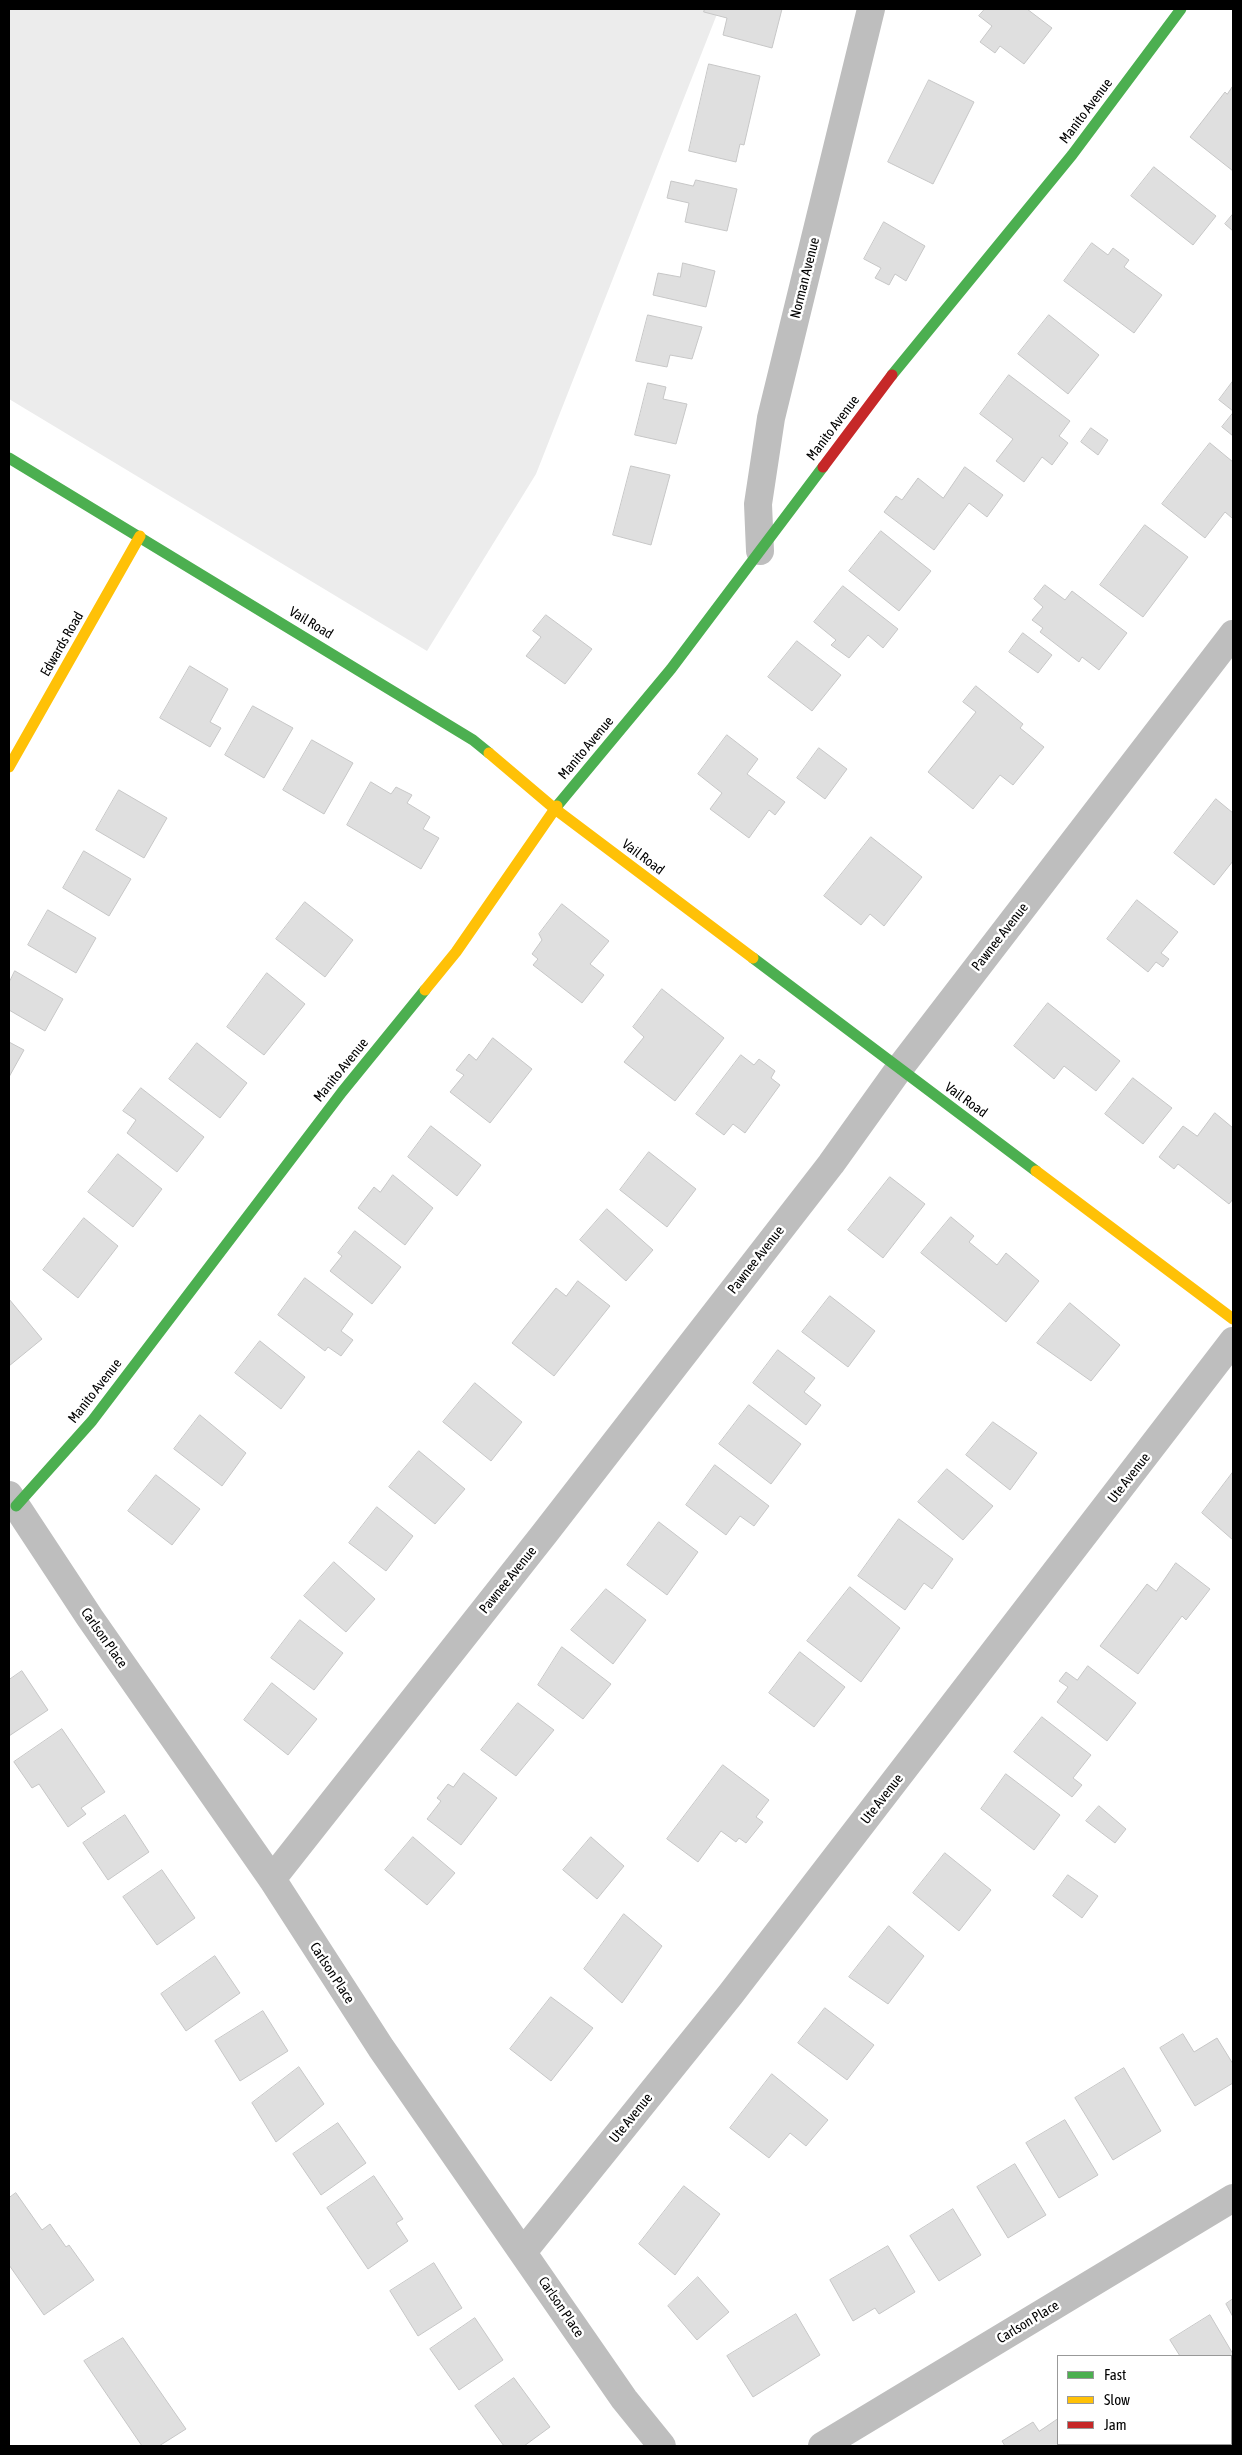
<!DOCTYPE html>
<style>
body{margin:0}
#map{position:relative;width:1242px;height:2455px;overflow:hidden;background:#fff;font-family:"Asap Condensed",sans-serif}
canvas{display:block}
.frame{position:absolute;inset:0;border:10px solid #000;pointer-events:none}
.legend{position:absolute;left:1057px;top:2355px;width:175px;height:90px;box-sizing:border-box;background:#fff;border:1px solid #999;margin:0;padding:6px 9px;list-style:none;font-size:15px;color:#000}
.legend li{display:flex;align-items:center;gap:10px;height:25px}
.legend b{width:25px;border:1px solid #999}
</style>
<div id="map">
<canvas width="1242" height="2455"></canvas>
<div class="frame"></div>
<ul class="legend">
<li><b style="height:6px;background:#4caf50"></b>Fast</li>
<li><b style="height:6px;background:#ffc107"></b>Slow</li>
<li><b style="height:6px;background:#c62828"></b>Jam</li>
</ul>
</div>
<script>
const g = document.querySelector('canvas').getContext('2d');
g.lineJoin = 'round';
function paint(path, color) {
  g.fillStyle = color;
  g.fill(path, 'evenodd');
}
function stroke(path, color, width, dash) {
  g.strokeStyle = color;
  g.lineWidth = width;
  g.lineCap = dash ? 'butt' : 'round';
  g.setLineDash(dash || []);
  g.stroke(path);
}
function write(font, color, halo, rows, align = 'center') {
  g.font = font + ' "Asap Condensed",sans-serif';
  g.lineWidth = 5;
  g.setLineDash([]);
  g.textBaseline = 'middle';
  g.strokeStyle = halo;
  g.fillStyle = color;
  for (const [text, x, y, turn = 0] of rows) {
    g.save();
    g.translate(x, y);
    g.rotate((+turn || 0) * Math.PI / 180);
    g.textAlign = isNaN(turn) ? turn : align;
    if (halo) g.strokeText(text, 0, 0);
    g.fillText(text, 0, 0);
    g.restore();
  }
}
paint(new Path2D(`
 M9,9H719L536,474L427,651L9,399Z`), '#ececec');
const building = new Path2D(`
 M705,9H782L772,48L723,35L727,18L704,12Z
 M985,9H1027L1052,28L1024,64L1000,46L995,53L980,42L992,26L979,16Z
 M709,64L760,76L744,145L740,144L736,162L689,151Z
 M929,80L974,102L933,184L888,162Z
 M1233,86V171L1190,137L1225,92L1227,94Z
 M1154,167L1216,216L1193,245L1131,196Z
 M696,180L737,189L727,231L685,222L689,203L667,198L671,181L693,186Z
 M1233,214V231L1225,224Z
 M884,222L925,246L906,281L895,274L889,285L875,278L881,268L864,259Z
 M1092,243L1108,255L1113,248L1129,260L1124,267L1162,295L1134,333L1064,281Z
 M683,263L715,271L706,307L653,295L658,273L680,277Z
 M648,315L702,327L692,359L670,355L667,367L636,361Z
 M1049,315L1099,355L1068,394L1018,354Z
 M1009,375L1070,421L1059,436L1068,443L1052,465L1042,457L1024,482L996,461L1013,439L980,414Z
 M1233,381V411L1219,400Z
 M648,383L666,387L663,399L687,404L676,444L635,435Z
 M1233,413V436L1222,427Z
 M1091,428L1108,440L1098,455L1081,442Z
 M1210,443L1233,462V516L1232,518L1225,512L1205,538L1162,504Z
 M631,466L670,475L651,545L613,535Z
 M965,467L1003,495L987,517L969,503L934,550L884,512L896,496L902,500L918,478L943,498Z
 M1145,525L1188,557L1143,617L1100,585Z
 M881,531L931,571L899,611L849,571Z
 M1045,585L1065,600L1072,591L1127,633L1099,670L1082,657L1079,662L1040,632L1043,628L1032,620L1043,607L1034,599Z
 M843,586L898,629L883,648L868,635L849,658L831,645L836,640L814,622Z
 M546,615L592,649L565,684L526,656L541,637L533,631Z
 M1023,633L1052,655L1038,673L1009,652Z
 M797,641L841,675L812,711L768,677Z
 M190,666L228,689L210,722L221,728L210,747L160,718Z
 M976,686L1023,724L1020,728L1044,747L1013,785L1000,775L973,809L928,772L976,712L963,702Z
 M253,706L293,728L264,778L225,755Z
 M727,735L758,759L747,774L785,802L775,815L769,810L749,838L710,809L722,793L698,774Z
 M312,740L353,763L324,814L283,790Z
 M819,748L847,769L825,799L797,778Z
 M371,782L391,794L396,787L412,795L407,803L430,817L423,829L439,838L421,869L347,825Z
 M119,790L167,818L144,858L96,830Z
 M1216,799L1233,813V861L1214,885L1174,853Z
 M871,837L922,877L884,926L870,914L861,925L824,896Z
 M84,851L131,879L109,916L63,888Z
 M1137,900L1178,932L1161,953L1169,959L1163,967L1156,962L1148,972L1107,939Z
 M305,902L353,940L325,977L276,939Z
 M562,904L609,941L590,964L604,975L582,1003L533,965L538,959L532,954L542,940L539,934Z
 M48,910L96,938L76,973L28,945Z
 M15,971L63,999L45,1031L9,1010V983Z
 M267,973L305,1004L264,1055L227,1027Z
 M662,989L724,1038L675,1101L624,1062L644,1037L633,1027Z
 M1048,1003L1120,1061L1096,1091L1064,1066L1054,1079L1014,1046Z
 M493,1038L532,1069L490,1123L450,1092L464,1075L456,1070L469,1054L476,1060Z
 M9,1042L24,1050L9,1077Z
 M197,1043L247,1083L220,1118L169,1079Z
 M741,1055L754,1065L759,1059L775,1071L771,1078L780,1085L745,1133L733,1124L724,1135L696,1114Z
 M1133,1078L1172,1108L1143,1144L1105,1114Z
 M141,1088L204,1137L177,1172L127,1133L136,1120L123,1111Z
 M1215,1113L1233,1128V1199L1229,1204L1178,1164L1174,1169L1159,1157L1183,1126L1197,1136Z
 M431,1126L481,1165L457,1196L408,1157Z
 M649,1152L696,1189L667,1227L620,1190Z
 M118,1154L162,1189L133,1227L88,1192Z
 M393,1175L433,1208L405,1245L358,1208L374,1187L380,1192Z
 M890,1177L925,1204L883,1258L848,1230Z
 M607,1209L653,1250L626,1281L580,1240Z
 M951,1217L974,1236L969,1242L997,1265L1006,1253L1039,1281L1006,1322L921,1253Z
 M84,1218L118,1246L78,1298L43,1270Z
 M355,1231L401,1267L372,1304L330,1271L342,1256L338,1253Z
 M305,1278L353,1314L341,1331L353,1340L341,1356L328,1347L325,1351L278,1315Z
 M578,1281L610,1306L554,1376L512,1343L556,1288L566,1296Z
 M830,1296L875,1331L848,1367L802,1332Z
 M9,1299L42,1339L9,1366Z
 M1070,1303L1120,1345L1091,1381L1037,1343Z
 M260,1341L305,1377L281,1409L235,1373Z
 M778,1350L815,1378L804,1392L821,1405L806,1425L753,1383Z
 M475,1383L522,1422L491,1461L443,1422Z
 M749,1405L801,1444L771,1484L719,1444Z
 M200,1415L246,1453L222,1486L174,1449Z
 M993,1422L1037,1453L1010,1490L966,1455Z
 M419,1451L465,1489L435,1524L389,1487Z
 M715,1465L769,1506L754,1526L740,1516L726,1535L686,1505Z
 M947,1469L993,1506L963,1540L918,1502Z
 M1233,1472V1540L1202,1513Z
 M156,1475L200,1509L172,1545L128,1511Z
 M377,1507L413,1536L386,1571L349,1543Z
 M899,1519L953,1559L932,1589L924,1583L905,1610L858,1576Z
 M659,1522L698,1552L667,1595L627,1565Z
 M334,1562L375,1599L346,1632L304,1596Z
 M1176,1563L1210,1589L1186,1620L1182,1616L1138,1674L1100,1646L1147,1584L1156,1591Z
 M850,1587L900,1628L861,1682L807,1641Z
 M606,1589L646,1620L613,1664L571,1630Z
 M300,1620L343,1653L314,1690L271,1658Z
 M562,1647L611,1684L583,1719L538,1685Z
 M800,1652L845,1687L814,1727L769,1693Z
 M1088,1666L1136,1703L1107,1741L1057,1702L1068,1687L1059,1681L1066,1672L1077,1680Z
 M22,1671L48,1710L9,1736V1680Z
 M272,1683L317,1719L288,1755L244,1720Z
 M518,1703L554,1730L516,1776L481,1750Z
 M1042,1717L1091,1755L1073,1778L1082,1785L1072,1797L1014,1752Z
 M62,1729L105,1792L81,1808L86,1814L68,1827L39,1784L32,1788L14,1762Z
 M723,1765L769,1800L756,1817L763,1822L746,1843L739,1838L736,1842L721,1831L698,1862L667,1839Z
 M464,1773L497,1798L461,1845L427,1819L441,1801L437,1798L448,1784L453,1787Z
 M1006,1774L1060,1815L1034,1850L981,1809Z
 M1099,1806L1126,1829L1115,1843L1086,1821Z
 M125,1815L149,1852L108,1880L83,1843Z
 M413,1837L455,1873L427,1905L385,1870Z
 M591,1837L624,1866L597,1899L563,1870Z
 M945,1853L991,1890L959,1931L913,1893Z
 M162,1870L195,1918L157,1945L123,1897Z
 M1068,1875L1098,1896L1082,1918L1053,1896Z
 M624,1914L662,1946L622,2003L584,1969Z
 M889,1926L924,1956L888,2004L849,1977Z
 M215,1956L240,1993L186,2031L161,1994Z
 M551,1997L593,2028L551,2081L510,2049Z
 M825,2008L874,2045L847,2080L798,2043Z
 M263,2011L288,2051L240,2081L215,2041Z
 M1183,2034L1194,2052L1217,2038L1233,2064V2083L1195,2106L1160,2048Z
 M299,2067L324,2104L276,2142L252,2103Z
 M1124,2068L1161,2131L1113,2160L1075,2098Z
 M772,2074L828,2120L806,2146L790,2133L769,2158L730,2128Z
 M1065,2120L1098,2175L1059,2198L1026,2143Z
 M338,2123L366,2163L321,2195L293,2154Z
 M1015,2164L1046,2215L1008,2238L977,2187Z
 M374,2176L403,2219L396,2223L408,2241L368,2269L327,2208Z
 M684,2186L720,2214L675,2275L639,2244Z
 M16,2193L42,2230L50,2224L66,2247L69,2245L94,2280L44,2315L9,2265V2198Z
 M953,2209L981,2255L939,2281L910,2236Z
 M888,2246L915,2292L879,2314L875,2308L853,2321L830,2280Z
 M434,2263L462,2308L418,2336L390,2291Z
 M698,2277L729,2312L697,2340L668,2306Z
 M1233,2299V2317L1226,2304Z
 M796,2314L820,2355L753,2397L727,2356Z
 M1210,2315L1233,2354V2364L1231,2365V2356H1180L1170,2340Z
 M475,2318L503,2360L459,2390L430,2349Z
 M123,2338L186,2429L159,2446H142L84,2361Z
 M514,2378L550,2427L524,2446H504L475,2406Z
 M1058,2419V2444H1083L1085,2446H1005L1002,2441L1033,2422L1039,2431Z`);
paint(building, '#dfdfdf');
stroke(building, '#c7c7c7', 1);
stroke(new Path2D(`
 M760,551L758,504L771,418L871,9
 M9,1495L90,1618L272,1879L381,2048L624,2399L662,2446
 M272,1879L545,1533L831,1164L899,1069L1233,634
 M523,2252L730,1995L1233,1341
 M822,2446L1233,2198`), '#bebebe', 28);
stroke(new Path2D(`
 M892,375L1072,155L1181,9
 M9,458L473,740L489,753
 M557,806L671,669L823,467
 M753,958L1036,1171
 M16,1506L92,1421L342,1092L425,990`), '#4caf50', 11);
stroke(new Path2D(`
 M489,753L555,809L753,958
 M9,767L140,536
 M425,990L456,952L557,806
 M1036,1171L1233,1319`), '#ffc107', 11);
stroke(new Path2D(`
 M823,467L892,375`), '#c62828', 11);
write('14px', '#000', '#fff', [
 ["Manito Avenue",1086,111,-53],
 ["Norman Avenue",805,278,-76],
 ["Manito Avenue",833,428,-53],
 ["Vail Road",311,623,31],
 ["Edwards Road",62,644,-60],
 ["Manito Avenue",586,748,-50],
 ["Vail Road",643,857,37],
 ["Pawnee Avenue",1000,937,-52],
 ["Manito Avenue",341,1070,-51],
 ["Vail Road",966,1100,36],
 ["Pawnee Avenue",756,1260,-52],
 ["Manito Avenue",95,1391,-52],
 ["Ute Avenue",1129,1478,-52],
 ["Pawnee Avenue",508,1580,-51],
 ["Carlson Place",104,1638,55],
 ["Ute Avenue",882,1799,-52],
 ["Carlson Place",332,1973,57],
 ["Ute Avenue",631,2118,-51],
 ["Carlson Place",561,2307,56],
 ["Carlson Place",1028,2322,-31]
]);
</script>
